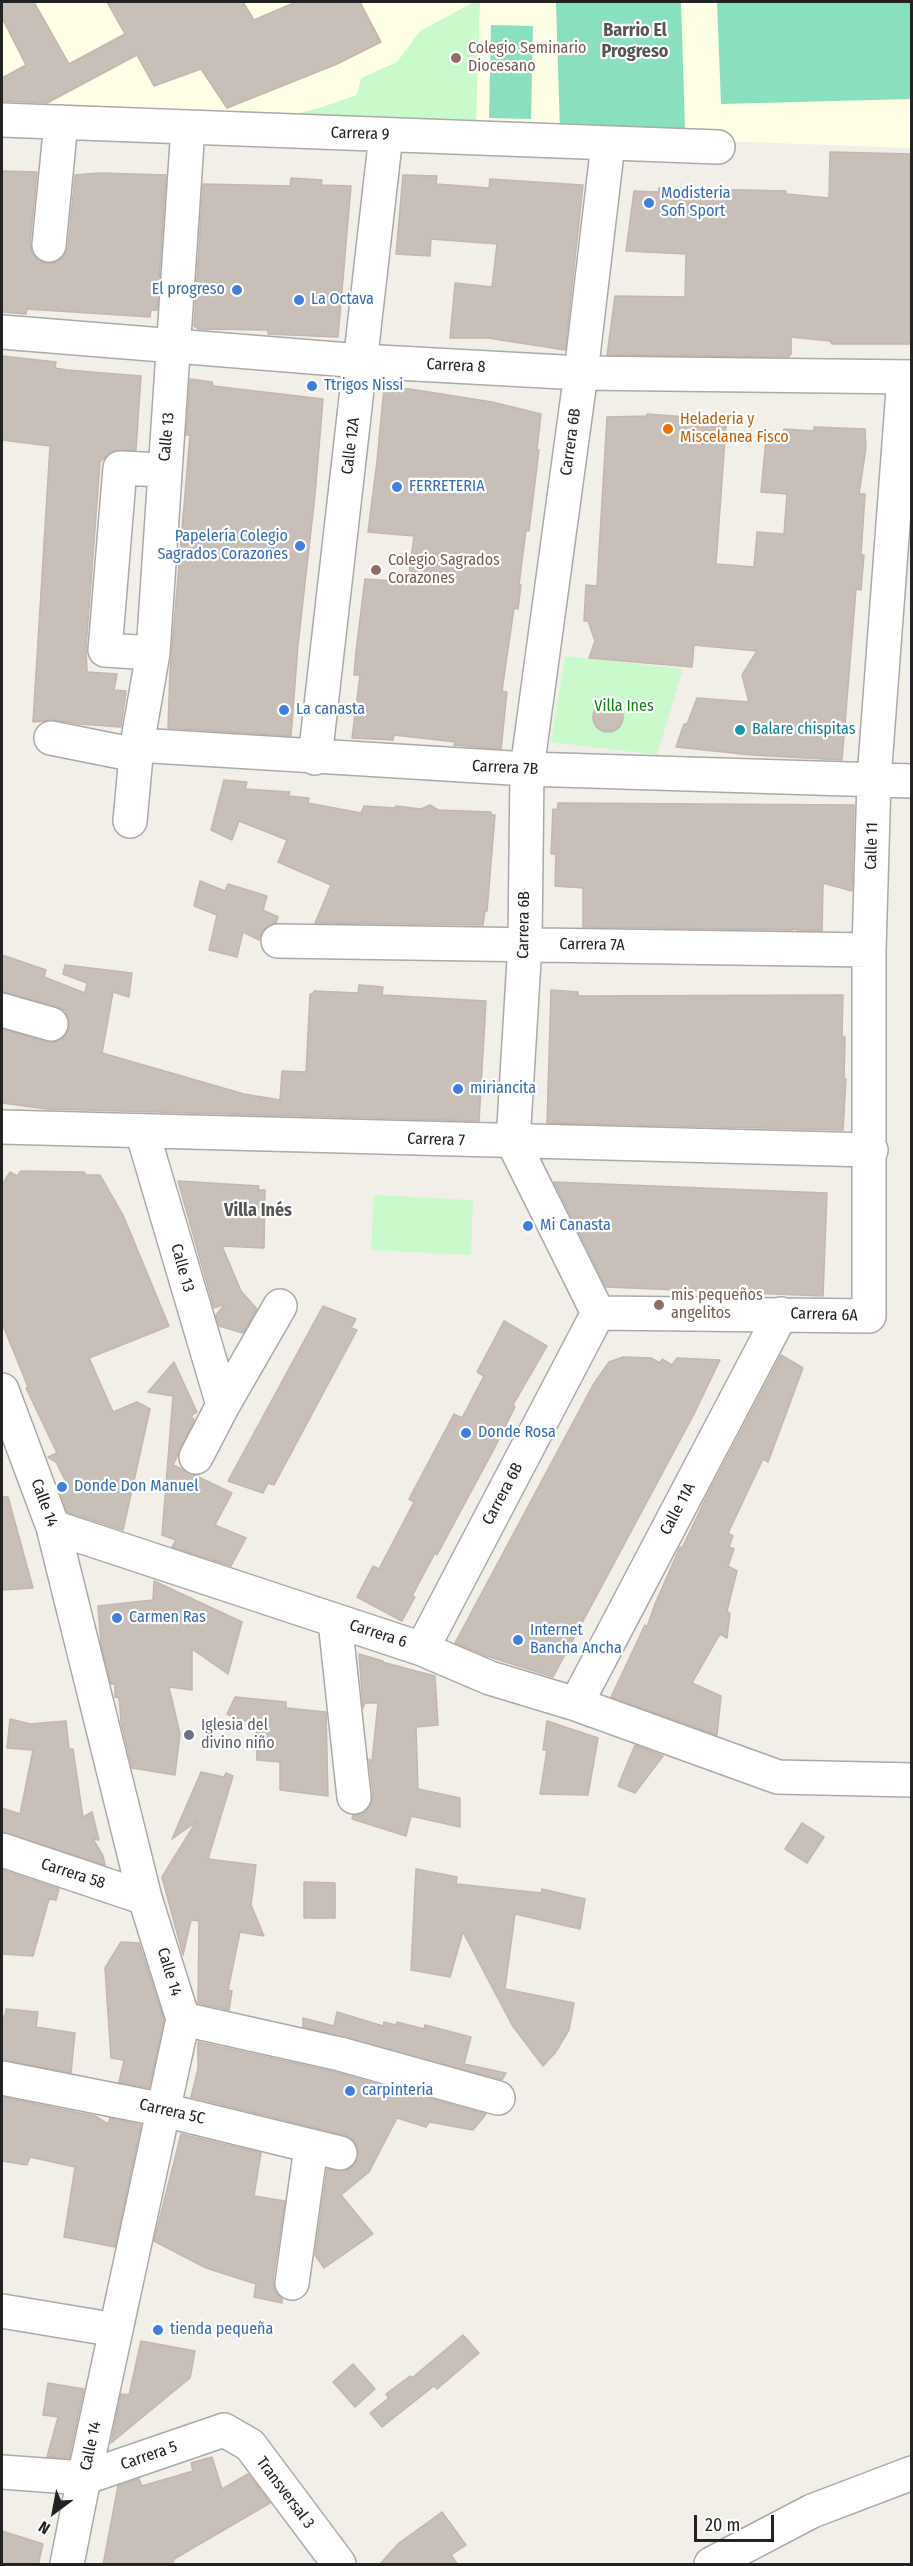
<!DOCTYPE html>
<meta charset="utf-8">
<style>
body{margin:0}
#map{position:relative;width:913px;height:2566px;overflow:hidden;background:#f2efe9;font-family:"Fira Sans Condensed",sans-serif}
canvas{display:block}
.frame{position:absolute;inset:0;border:3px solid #222;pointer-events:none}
.north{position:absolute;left:24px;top:2482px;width:60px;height:60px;-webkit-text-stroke:4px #fff;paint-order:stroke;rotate:212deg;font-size:16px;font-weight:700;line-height:24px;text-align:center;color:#222}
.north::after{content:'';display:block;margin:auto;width:21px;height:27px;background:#222;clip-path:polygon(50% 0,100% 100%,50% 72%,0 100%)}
.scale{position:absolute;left:694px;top:2515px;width:80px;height:27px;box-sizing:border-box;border:3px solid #222;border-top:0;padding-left:8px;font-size:18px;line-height:21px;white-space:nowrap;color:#222;-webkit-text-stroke:4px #fff;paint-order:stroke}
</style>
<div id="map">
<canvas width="913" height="2566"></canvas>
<div class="frame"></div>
<div class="north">N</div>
<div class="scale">20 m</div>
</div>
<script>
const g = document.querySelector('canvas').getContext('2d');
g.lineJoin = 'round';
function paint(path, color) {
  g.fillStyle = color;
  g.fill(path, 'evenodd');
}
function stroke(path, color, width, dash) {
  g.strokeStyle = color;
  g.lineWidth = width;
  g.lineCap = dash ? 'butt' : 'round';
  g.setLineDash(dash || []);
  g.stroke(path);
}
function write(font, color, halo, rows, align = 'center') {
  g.font = font + ' "Fira Sans Condensed",sans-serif';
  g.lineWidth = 4.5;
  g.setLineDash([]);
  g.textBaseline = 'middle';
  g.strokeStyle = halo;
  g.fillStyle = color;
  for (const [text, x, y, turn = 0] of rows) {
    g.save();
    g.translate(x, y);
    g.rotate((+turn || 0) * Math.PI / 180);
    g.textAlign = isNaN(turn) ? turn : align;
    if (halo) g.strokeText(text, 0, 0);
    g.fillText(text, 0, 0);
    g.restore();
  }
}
paint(new Path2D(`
 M2,2H911V148L2,115Z`), '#ffffe5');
paint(new Path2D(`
 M474,2H480L476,125L270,121L319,108L357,95L361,78L397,62L420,31Z
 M565,656L683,669L657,755L551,742Z
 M374,1195L473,1200L471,1255L371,1250Z`), '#c8facc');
paint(new Path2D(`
 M556,2H681L685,129L560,132Z
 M717,2H911V99L721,104Z
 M491,25L533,26L531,119L489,118Z`), '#88e0be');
const building = new Path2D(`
 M2,2H34L69,64L125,34L107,2H243L254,20L296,2H360L381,42L337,64L227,108L201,69L154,86L137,55L47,103L2,101V78L26,65L2,18Z
 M830,152L912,154V344H832L830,341L791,337V354L788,357L607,355L615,296L685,297L686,254L626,251L634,191L659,192V188L786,191V194L829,198Z
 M2,171L37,172L30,244L32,253L38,260L48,264L57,262L64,256L68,247L75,175L100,173L166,175L157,310H151L150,317L27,309L26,314L2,312Z
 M403,175L437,176L436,184L489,188L490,179L583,185L565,350L488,338H450L455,283L492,287L497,244L431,239L430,256L396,254Z
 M291,178L322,180L321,185L351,186L338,337L268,334V330L199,329L194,326L203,184L290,186Z
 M2,356L56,362L55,368L67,370L141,376L136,450L112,451L100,462L86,648L87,672L117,674L114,690L126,691L121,727L79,724L55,720L33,722L50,446L2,440Z
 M190,379L212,382L213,386L323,399L315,495L298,645L291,736L168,728L170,671L190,435H186Z
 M384,388L410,389L492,402L541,414L537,450H539L529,531L526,530L519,585H521L518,609L514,608L502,691L507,692L501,749L454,745L456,742L394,735L393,740L352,738L360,675H354L356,651L365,579L408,582L414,536L368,532L377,461Z
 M647,414L687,417L686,423L726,425L716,564L754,567L757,532L784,534L787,494L761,492L766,439L782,441L784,429L814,431V427L865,429L866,448L859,494H865L861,555H864L861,590L856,589L842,760L752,755L676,747L684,724H687L697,698L749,702L742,675L757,651L694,645L692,667L589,658L595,641L588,621H584L586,585L597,586L607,417L646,416Z
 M593 717a15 15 0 1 1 30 0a15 15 0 1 1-30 0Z
 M224,780L247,782L245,789L290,792L288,796L309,798L308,803L361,813L364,806L395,808L396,806L421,809L430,805L438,810L491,812V815H495L487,911H485L483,925L315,923L331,885L278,862L287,840L239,821L232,840L211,830Z
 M558,803L854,805L852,891L823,883L822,931L797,930L793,928V930L583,927V888L555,886L556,854H551L553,809L557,810Z
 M200,881L225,891L228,884L267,896L263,910L278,917L276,923L268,925L262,931L259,940L243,932L237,957L209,950L217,915L194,906Z
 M2,955L46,970L44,977L85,993L87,983L63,974L65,965L132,973L129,997L113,992L102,1053L244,1094L280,1100L282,1071L306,1072L310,994H313L314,991L358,993L359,985L372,986L383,987L382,995L486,1001L479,1121L47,1109L2,1103V1029L46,1042H55L64,1037L69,1029V1020L65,1011L56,1006L2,992Z
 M551,990L578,992V996L843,995L842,1036L845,1037L844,1079H846L843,1130L547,1123Z
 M21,1171L84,1172L86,1175H100L123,1215L169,1326L89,1358L113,1412L137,1402L150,1409L123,1530L67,1512L60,1491L67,1484L56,1462L48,1457L57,1453L26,1388L28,1387L2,1323V1185L10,1172L17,1176Z
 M178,1181L259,1186L258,1190H265L264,1248L222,1246L241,1291L257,1309L243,1333L219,1326L216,1315L225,1304L214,1308Z
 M554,1182L827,1193L823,1296L606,1287Z
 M323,1306L356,1319L351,1328L357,1330L274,1485L268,1483L263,1493L228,1481Z
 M504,1321L547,1346L513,1405L515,1407L494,1449L437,1555L435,1553L412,1596L415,1597L402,1621L357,1597L373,1566L379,1569L414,1502L409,1499L454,1414L462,1418L484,1376L477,1372Z
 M781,1355L803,1368L768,1462L763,1459L728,1533L733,1536L729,1547L734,1549L728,1566L737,1571L727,1611L730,1613L727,1638L720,1634L692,1683L721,1696L717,1735L611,1697L645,1625L647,1627L655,1604L680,1547L682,1548L707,1496Z
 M623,1357L651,1358L660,1363L662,1359L672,1365L677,1358L720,1360L694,1414L553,1677L487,1656L455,1643L593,1385L609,1362Z
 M174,1362L197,1412L191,1416L194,1420L173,1465L232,1493L215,1525L246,1538L231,1566L172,1547L176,1540L162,1535L173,1396L148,1392Z
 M2,1497H8L33,1588L2,1590Z
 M154,1581L242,1622L228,1674L192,1649V1690L169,1687L180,1734L175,1775L132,1768L121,1722L119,1698L115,1697V1684H111L101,1644L98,1606L153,1600Z
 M359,1654L383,1661L382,1662L435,1676L438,1725L416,1727L418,1789L460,1798V1827L411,1816L406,1836L352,1819L353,1815L365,1812L371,1804L373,1795L369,1759L372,1761L378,1703H365L363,1708Z
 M235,1697L286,1702V1708L326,1712L328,1796L280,1790V1762L257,1760L256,1722L244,1721L227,1714Z
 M10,1719L30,1724L66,1721L69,1749H73L83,1817L92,1812L99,1840L93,1839L103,1856L105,1865L2,1832V1808L20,1814L33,1750L7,1748Z
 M547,1721L598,1738L588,1795L540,1794L547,1750H543Z
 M635,1745L663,1756L635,1793L618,1786Z
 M201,1772L224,1777L226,1773L233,1776L208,1859L256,1865L251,1905L264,1936L240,1932L228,1990L232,1991L229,2010L198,2003L199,1921L191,1920L183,1955L162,1877L196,1822L172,1839Z
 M802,1823L824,1837L807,1863L785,1849Z
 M416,1869L457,1877L456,1884L541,1893L542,1889L585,1899L580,1929L515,1914L505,1989L574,2003L569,2030L555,2053L543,2066L512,2025L463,1932L450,1977L411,1970Z
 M2,1870L59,1889L56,1900L49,1899L33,1956L2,1954Z
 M304,1882L335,1883V1918H304Z
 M121,1942L139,1943L164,2020L149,2088L119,2082L124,2060L111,2058L105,1968Z
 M6,2009L38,2012L36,2027L75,2033L71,2073L2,2060V2016H5Z
 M337,2012L383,2026L384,2022L396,2025L397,2022L424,2029L425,2025L471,2037L464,2064L506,2073L502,2080L303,2027V2018L334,2026Z
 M198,2042L335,2072L486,2114L473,2130L429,2122L426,2127L397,2118L369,2172L341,2195L373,2234L324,2268L315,2255L327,2169L345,2171L353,2166L358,2158V2147L352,2139L344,2135L191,2097L198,2069Z
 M2,2097L95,2116L108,2124L110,2118L141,2125L115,2247L64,2237L75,2167L30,2157L27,2165L2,2161Z
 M181,2134L261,2153L254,2196L285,2201L273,2280L275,2291L282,2299V2303L254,2297L256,2284L206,2268L154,2241Z
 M463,2335L479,2353L437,2389L434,2386L382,2427L370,2413L389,2398L386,2394L410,2376L412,2378Z
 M141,2341L195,2351L190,2378L111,2443L121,2394L129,2395Z
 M353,2364L375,2389L355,2407L333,2382Z
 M48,2383L84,2389L69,2458L47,2457L58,2417L43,2415Z
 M212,2457L222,2489L248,2474L270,2503L174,2559L173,2565H103L118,2486L139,2479L142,2486L193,2471L191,2463Z
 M442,2512L466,2545L451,2555L458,2565H379L399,2543Z
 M2,2531L43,2544L38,2565H2Z`);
paint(building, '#c7bfb8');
stroke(building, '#c4b6ab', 1.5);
const minor = new Path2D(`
 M2,120L718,147
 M49,245L61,122
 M2,332L361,361L581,373L912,377
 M153,653L105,650L120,468L164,470
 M51,738L136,755
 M137,745L527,769L912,781
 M315,758L386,135
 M130,821L137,745L153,653L188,127
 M278,941L869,950
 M2,1010L51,1024
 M2,1127L871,1150
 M142,1131L223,1405
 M598,1313L869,1316V950L874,779L904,377
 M2,1390L53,1527L145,1898L183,2019L84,2478L67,2564
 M196,1457L223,1405L280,1306
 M53,1527L422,1649L490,1678L576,1704L778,1777L912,1780
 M335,1621L354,1797
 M422,1649L598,1313L513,1142L525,944L527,769L581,373L608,144
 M576,1704L781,1314
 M2,1850L145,1898
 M183,2019L340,2054L498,2098
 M2,2078L164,2110L340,2153
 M292,2283L311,2147
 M2,2311L116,2330
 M2,2472L84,2478L224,2430L250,2445L339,2564
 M711,2564L812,2511L912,2473`);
stroke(minor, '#a9a9a9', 36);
stroke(minor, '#fff', 33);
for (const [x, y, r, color] of [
 [456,58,6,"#8d6e63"],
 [649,203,6,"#3f7fe0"],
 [237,290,6,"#3f7fe0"],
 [299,300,6,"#3f7fe0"],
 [312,386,6,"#3f7fe0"],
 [668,429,6,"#e8710a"],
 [397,487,6,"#3f7fe0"],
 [300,546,6,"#3f7fe0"],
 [376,570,6,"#8d6e63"],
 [284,710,6,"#3f7fe0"],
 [740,730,6,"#0f9aa8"],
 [458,1089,6,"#3f7fe0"],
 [528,1226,6,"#3f7fe0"],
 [659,1305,6,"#8d6e63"],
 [466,1433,6,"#3f7fe0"],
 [62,1487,6,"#3f7fe0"],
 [117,1618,6,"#3f7fe0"],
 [518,1640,6,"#3f7fe0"],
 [189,1735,6,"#6b7280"],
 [350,2091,6,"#3f7fe0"],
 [158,2330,6,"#3f7fe0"]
]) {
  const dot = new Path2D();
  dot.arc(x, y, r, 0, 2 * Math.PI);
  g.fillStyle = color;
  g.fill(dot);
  stroke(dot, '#fff', 2);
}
write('16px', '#785e54', '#fff', [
 ["Colegio Seminario",468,49],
 ["Diocesano",468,67],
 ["Colegio Sagrados",388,561],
 ["Corazones",388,579],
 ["mis pequeños",671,1296],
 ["angelitos",671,1314]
], 'left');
write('16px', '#222', '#fff', [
 ["Carrera 9",360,134,2],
 ["Carrera 8",456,366,3],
 ["Calle 13",167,437,-85],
 ["Carrera 6B",571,442,-82],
 ["Calle 12A",351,446,-83],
 ["Carrera 7B",505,768,3],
 ["Calle 11",872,846,-88],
 ["Carrera 6B",524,925,-89],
 ["Carrera 7A",592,945,1],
 ["Carrera 7",436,1140,2],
 ["Calle 13",182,1268,74],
 ["Carrera 6A",824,1315,2],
 ["Carrera 6B",503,1494,-62],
 ["Calle 14",44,1503,70],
 ["Calle 11A",678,1509,-62],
 ["Carrera 6",378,1634,18],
 ["Carrera 58",73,1874,18],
 ["Calle 14",169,1972,73],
 ["Carrera 5C",172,2112,13],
 ["Calle 14",91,2446,-78],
 ["Carrera 5",149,2456,-19],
 ["Transversal 3",285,2493,53]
]);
write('16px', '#366cbe', '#fff', [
 ["Modisteria",661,194],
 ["Sofi Sport",661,212],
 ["El progreso",225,290,"right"],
 ["La Octava",311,300],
 ["Ttrigos Nissi",324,386],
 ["FERRETERIA",409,487],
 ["Papelería Colegio",288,537,"right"],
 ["Sagrados Corazones",288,555,"right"],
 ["La canasta",296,710],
 ["miriancita",470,1089],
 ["Mi Canasta",540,1226],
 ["Donde Rosa",478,1433],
 ["Donde Don Manuel",74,1487],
 ["Carmen Ras",129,1618],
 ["Internet",530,1631],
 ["Bancha Ancha",530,1649],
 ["carpinteria",362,2091],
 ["tienda pequeña",170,2330]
], 'left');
write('16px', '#c56008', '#fff', [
 ["Heladeria y",680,420],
 ["Miscelanea Fisco",680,438]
], 'left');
write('16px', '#0c8416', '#fff', [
 ["Villa Ines",624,707]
]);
write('16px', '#0d838f', '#fff', [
 ["Balare chispitas",752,730]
], 'left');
write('16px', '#5b616d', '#fff', [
 ["Iglesia del",201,1726],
 ["divino niño",201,1744]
], 'left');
write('bold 18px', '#555', '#fff', [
 ["Barrio El",635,31],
 ["Progreso",635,52],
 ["Villa Inés",258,1211]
]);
</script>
